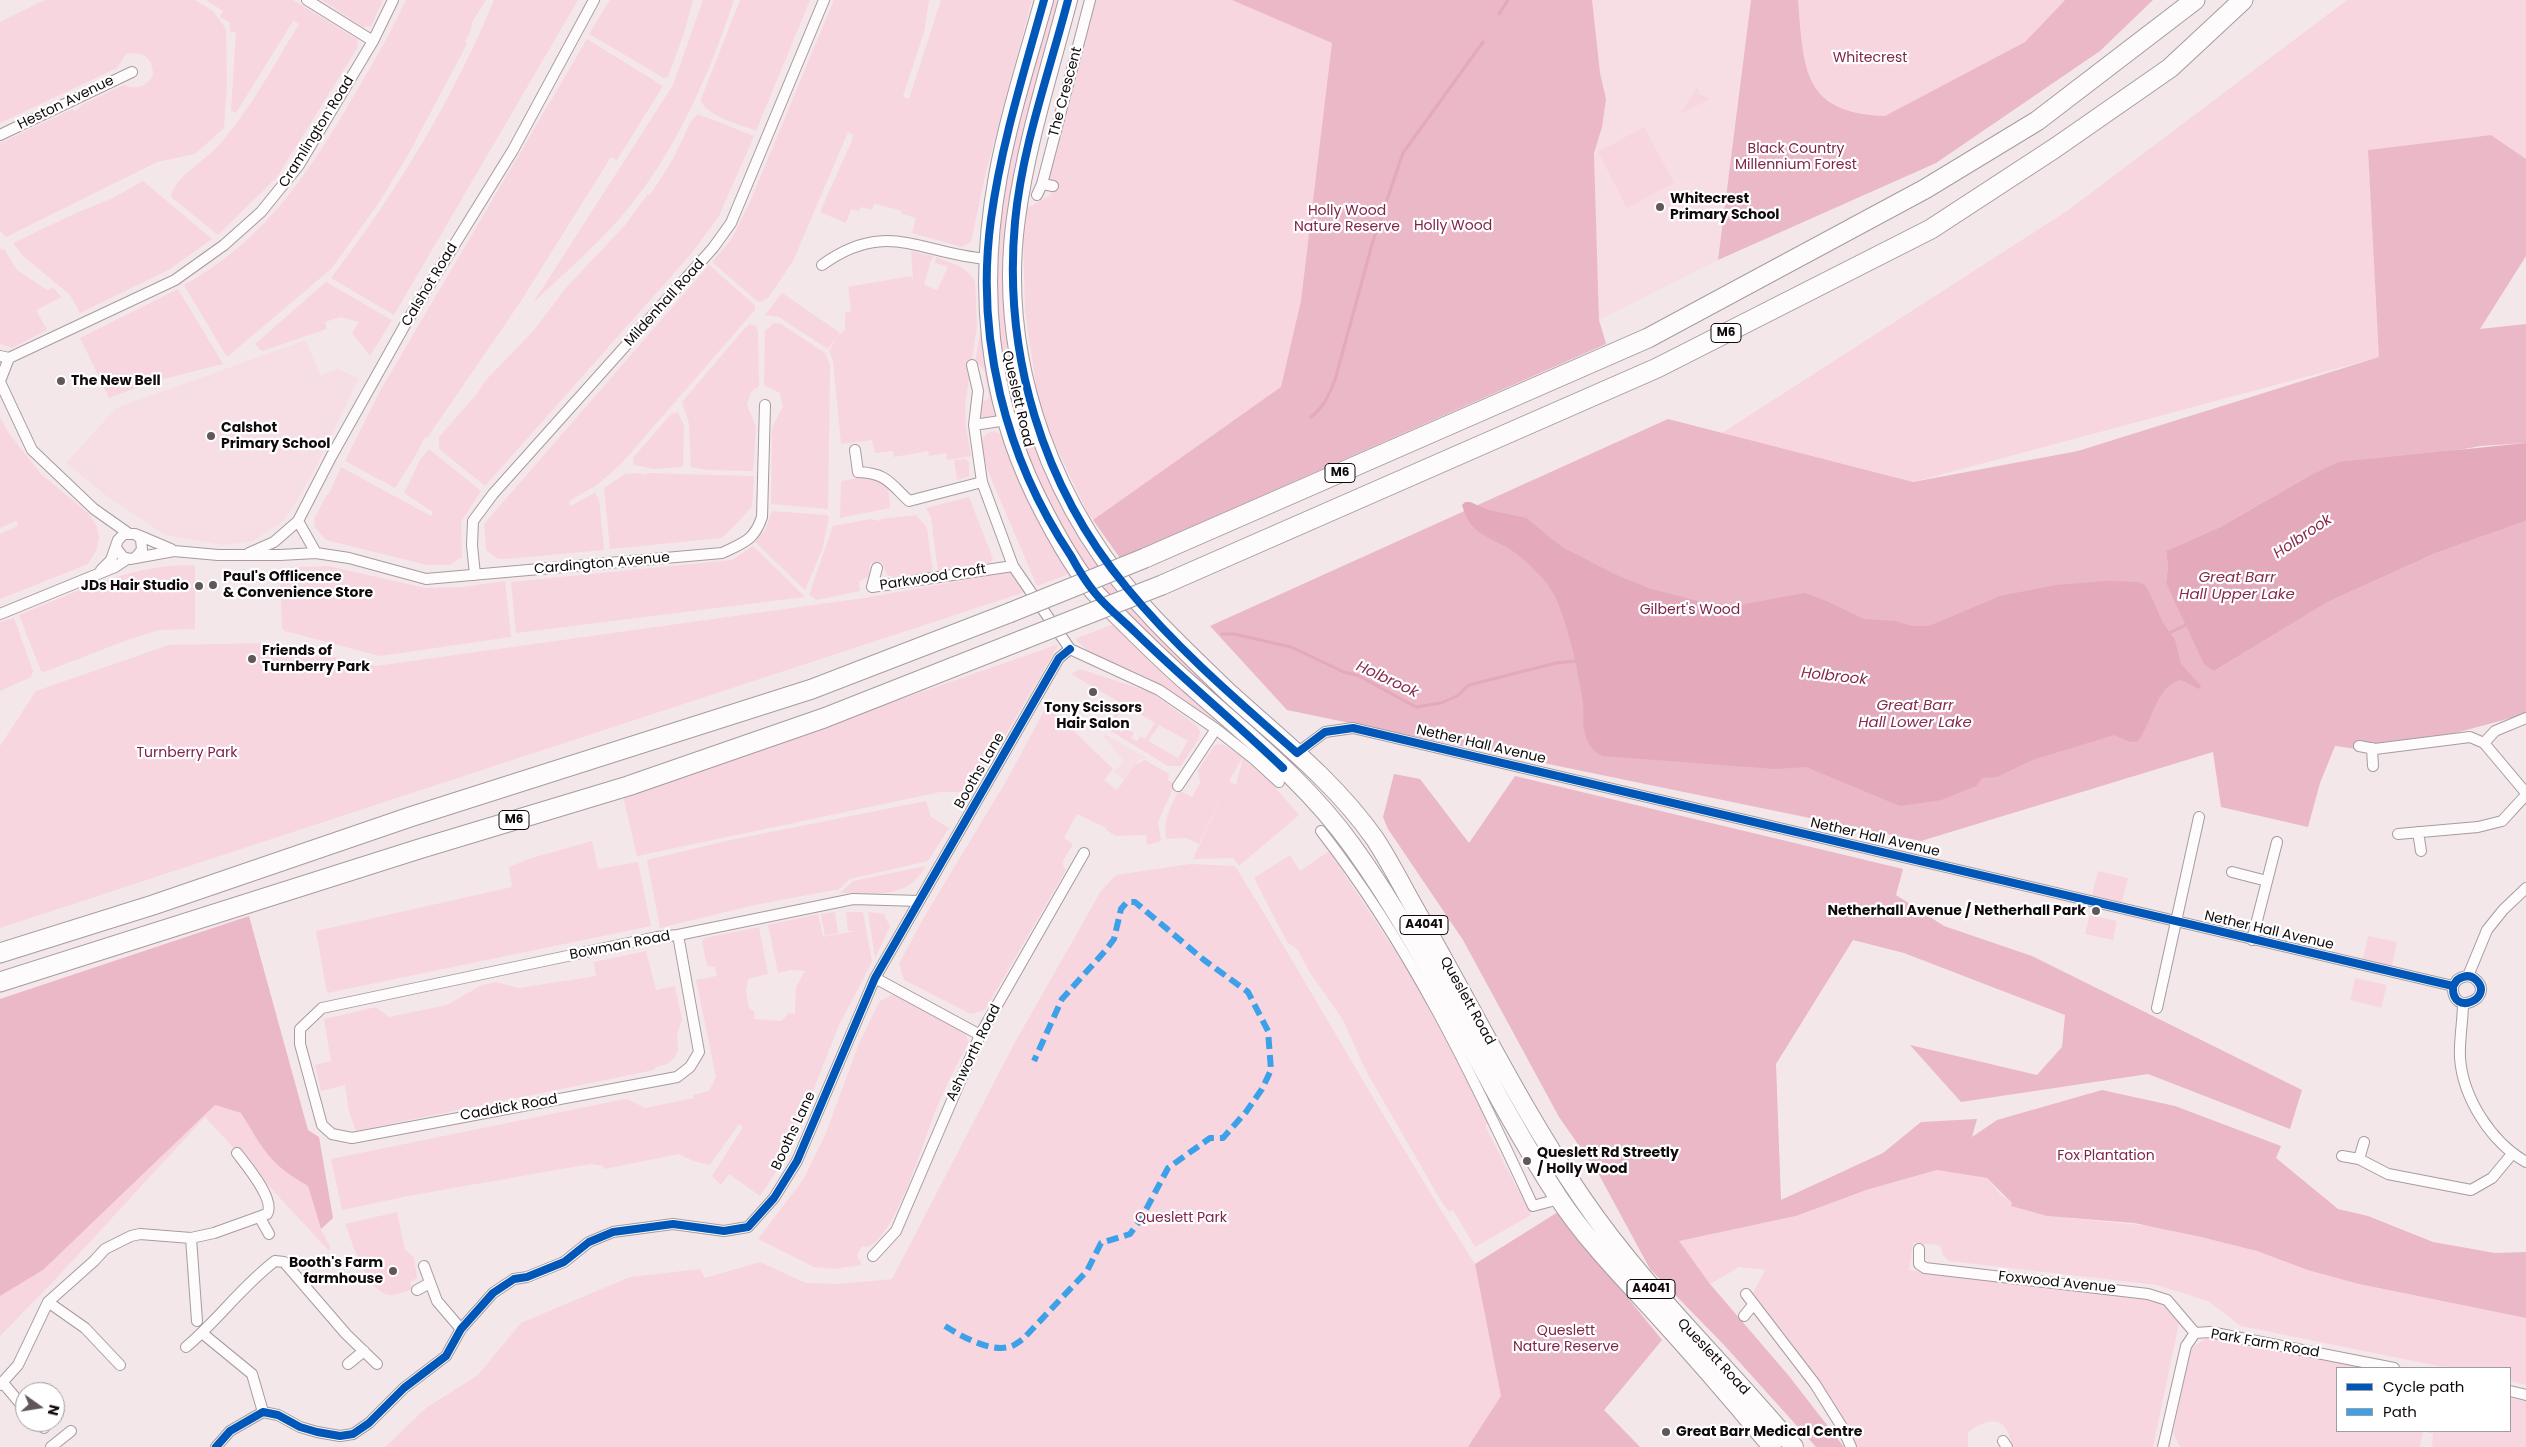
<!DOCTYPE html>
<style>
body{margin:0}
#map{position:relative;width:2526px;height:1447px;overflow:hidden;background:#f4e7ea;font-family:Poppins,sans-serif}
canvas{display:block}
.legend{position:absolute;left:2336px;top:1367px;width:175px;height:65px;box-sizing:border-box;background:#fff;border:1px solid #a09d9e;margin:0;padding:6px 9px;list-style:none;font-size:15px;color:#110a0c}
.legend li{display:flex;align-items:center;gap:10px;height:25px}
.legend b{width:25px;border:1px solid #a09d9e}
.north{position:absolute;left:15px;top:1382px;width:50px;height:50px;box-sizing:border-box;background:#fff;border:1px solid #a09d9e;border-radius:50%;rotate:103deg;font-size:14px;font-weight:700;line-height:20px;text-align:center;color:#110a0c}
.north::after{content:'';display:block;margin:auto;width:18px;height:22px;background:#60575a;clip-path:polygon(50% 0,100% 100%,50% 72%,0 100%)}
</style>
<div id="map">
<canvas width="2526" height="1447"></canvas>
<ul class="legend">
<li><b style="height:6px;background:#0057b8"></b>Cycle path</li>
<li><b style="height:6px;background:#3da1e9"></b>Path</li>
</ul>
<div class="north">N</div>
</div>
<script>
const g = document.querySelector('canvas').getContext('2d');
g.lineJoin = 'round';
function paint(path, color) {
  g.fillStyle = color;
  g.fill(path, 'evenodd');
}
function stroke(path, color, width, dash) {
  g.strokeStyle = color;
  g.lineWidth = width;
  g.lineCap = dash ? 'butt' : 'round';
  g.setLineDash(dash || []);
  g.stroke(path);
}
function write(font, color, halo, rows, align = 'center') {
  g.font = font + ' Poppins,sans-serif';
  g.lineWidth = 4.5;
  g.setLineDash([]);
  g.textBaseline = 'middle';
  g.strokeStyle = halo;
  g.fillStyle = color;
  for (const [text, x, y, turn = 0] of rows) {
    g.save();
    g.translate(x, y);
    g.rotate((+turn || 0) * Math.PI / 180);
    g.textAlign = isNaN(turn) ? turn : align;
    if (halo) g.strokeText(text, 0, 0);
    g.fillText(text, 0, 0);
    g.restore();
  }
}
paint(new Path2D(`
 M1575,0H1751L1718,260L1599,320L1594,153Z
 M306,340L320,375L338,369L359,378L315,469L292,509L282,522L253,541L223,545L165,535L109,498L66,463L116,408Z
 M1105,734L1147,758L1139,760L1124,780L1114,772L1124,761L1104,737Z`), '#f7dee4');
paint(new Path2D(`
 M45,0H195L213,11L226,29L227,83L224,128L195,154L157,162L6,237L0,231V143L73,109L75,111L83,104L124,85C136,90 145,87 153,76C153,58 144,51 126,54L117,68L0,123V22Z
 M206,0H293L357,39L358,47L277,177L218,235L171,197C172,180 205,160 217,147C250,111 273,66 299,24L293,21L236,113L231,110L236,32H230L229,22L220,17L223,11Z
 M322,0H383L371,26L363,27Z
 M406,0H486L471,24L473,25L465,42L467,44L408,155L376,207L331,269L227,357L184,285C271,237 315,163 363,80C379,53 393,28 406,0Z
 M494,0H578L394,315L331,278C396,193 453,99 494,0Z
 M610,0H693L683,36L668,77L664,78L589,34Z
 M703,0H734C709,76 673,158 620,218C594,248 562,275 533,303L673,85Z
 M740,0H810L756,131C742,125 702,115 701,99Z
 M834,0H929L924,32L903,96L909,99L941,0H1032L985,176L971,242L962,247L912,233L916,218L902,214L900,210L874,204L872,210L861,207L859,211L851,209L846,223L820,212L852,140L853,134L848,132L793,261L769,297L762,302L757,301L712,262L731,240L750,202Z
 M1051,0H1062L1004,281C1003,324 1010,365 1014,408L1010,410L1000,357L994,257L1010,151Z
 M1095,0H1575L1599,320L1606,344L1093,520L1092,517L1090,518L1040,413L1025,310L1023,230L1027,208L1051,195L1052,183L1047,179Z
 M1798,0H2065L2025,42L1886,116C1802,113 1804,69 1798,0Z
 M2347,0H2526V159L2491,135L2368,150L2380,357L1913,482L1722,433L2067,211Z
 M587,39L663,86L617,160L611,157L519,304L427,438L425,437C417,454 406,471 395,488L345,461L380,391Z
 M1697,88L1699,90L1698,93L1710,99L1680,114Z
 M698,114L754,136L719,216L691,254L485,486L439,449V437L476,395L486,380L535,329L565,289L625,225L648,194L650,195L673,159L691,121Z
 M1644,127L1674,183L1627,208L1598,152Z
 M143,181L212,239L170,269L80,313L70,295L23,256L13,243L76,213L113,198Z
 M0,248L2,250L4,249L17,270L47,290L53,288L62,297L36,310L47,330L12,348L0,344Z
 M911,251L933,256L931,262L924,261L930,263L924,285L937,290L948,267L935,263L936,257L959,266L971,275L975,282L977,326L965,406L966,427L971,456L947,460L946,453L929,456L928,451L894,457L893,451L875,453L872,440L841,444L833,361L829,351L836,338L828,349L779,317L765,315L782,293L839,332L838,335L845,330V313L851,311L848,287L911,276L913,280Z
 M709,265L755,305V310L621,464L597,485L569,501L570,506L595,493L599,499L604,550L504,559H498L486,550L484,524Z
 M326,282L392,320L370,356L352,333L359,322L341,317L325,322L327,329L262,351L255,344Z
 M178,289L223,364L152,382L109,398L80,338Z
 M774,323L781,324L825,353L830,365L828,509L771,504L772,428L783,406L780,393L764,385L765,331Z
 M750,324L756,326L758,332L759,386L751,392L747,405L756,426L753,471L706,470L691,467L689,424L682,402L743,330Z
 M982,324L997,409L995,415L988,419L983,418L979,411L980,403L989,398L984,370L975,361Z
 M678,412L684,426L683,467L655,469L634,465L633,458L671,414Z
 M0,417L8,432L40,473L89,514L97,527L99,537L97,549L88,564L0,599V534L18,526L16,521L0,528Z
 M1027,428L1041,449L1075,522L1287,751L1280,757L1142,632L1080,560L1052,512L1020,438L1021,431Z
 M994,431L1005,436L1074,572L1037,586L984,462C981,448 978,435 994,431Z
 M429,449L481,491L461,522L462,557L450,565H427L326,540L315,528L314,519L326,496L329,494L341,467L431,516L433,512L404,493L420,460Z
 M965,459L969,462V476L957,480L954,460Z
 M636,473L647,475V473L754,476L752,507L722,538L610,549L604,488L625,474Z
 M873,475L888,486L890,508L840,518L841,481Z
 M969,497L993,559L990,563L938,572L931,517L926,508Z
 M772,511L826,515L829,517L822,550L805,590L755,542L766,528Z
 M916,515L927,528L933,572L894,577L887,575L882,562L870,563L869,576L859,582L860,591L817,600L809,595L833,526L871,519L880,521L881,519Z
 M753,546L805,597L516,633L511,582L732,560Z
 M185,565L195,566V629L159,630L130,639L44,672L41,671L19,615C74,593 125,567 185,565Z
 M328,566L425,588L463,587L505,581L511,637L380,656L285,631L282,628L280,568Z
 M1010,572L1025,592L0,928V746L36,691L169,645L266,643L376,666L864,598Z
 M14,618L33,671L31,677L0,691V622Z
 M1116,623L1253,751L1220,724L1147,677L1089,652L1075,639Z
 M1059,644L972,792H940L637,856L623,796Z
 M1080,669L1150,692L1195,724L1200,731L1199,738L1181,766H1168L1106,728L1119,707L1122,710L1114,722L1118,724L1115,728L1121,732L1125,727L1134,733L1131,738L1137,741L1140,737L1145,739L1155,723L1071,674ZM1159,725L1188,741L1178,758L1148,741Z
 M1047,705L1113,769L1104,780L1117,790L1135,765L1145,760L1169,774L1168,780L1175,784L1158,822L1161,841L1147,845L1146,835L1116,836L1106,830V828L1077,814L1064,838L1073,844L1062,863L1066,870L985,1010L971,1014L904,980L899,964L923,919L1008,778Z
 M1222,744L1243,757L1229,781L1236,785L1243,758L1273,785L1299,815L1239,866L1233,858L1193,859L1229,781L1199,844L1186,838L1166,839C1164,818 1169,809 1179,790L1192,797L1200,783L1198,770L1215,745Z
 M926,801L931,817L949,828L928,861L850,879L839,889L750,906L660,928L647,860L726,841Z
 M592,841L598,869L638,862L651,926L327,993L316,931L512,887L509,867L532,858Z
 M1329,851L1413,978L1489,1123L1485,1126L1531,1215L1475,1247L1453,1210L1449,1212L1441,1201L1365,1069L1343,1020L1310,973L1297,949L1287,942L1254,878L1290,855L1300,871Z
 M1190,864L1235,866C1316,997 1391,1133 1475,1264L1558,1212L1662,1340L1604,1410L1640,1447H385L426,1408L478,1375L521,1323L630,1277L700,1269L705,1278L760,1262L806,1283L838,1284L892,1279L1014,1044L1101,891L1116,875Z
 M926,866C906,901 875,893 840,893L853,881Z
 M2098,871L2128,878L2122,902L2092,895Z
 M835,912L838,933L825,936L821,914Z
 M846,912H863L872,962L839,1025L789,1152L760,1196L729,1174L721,1185L712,1176L743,1127L739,1124L710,1165L693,1161L679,1154L604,1169L603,1166L590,1164L408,1196L342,1210L331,1159L615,1101L627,1099L645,1108L694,1098L693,1095L709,1091L716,1077L696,980L717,976L715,967L707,966L702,941L705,938L759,927L768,974L748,979L746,991L749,1008L754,1011L755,1019L781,1021L789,1013L795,1014L796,987L805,971L791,970L778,973L768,925L818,914L823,937L856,931H848Z
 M868,912L884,914L890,927L875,958Z
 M2090,915L2117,921L2113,940L2085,934Z
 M2368,936L2397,942L2392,966L2363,959Z
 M646,951L656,990L675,986L682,1020L677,1033L678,1050L674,1058L667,1064L656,1067L654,1070L356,1131L349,1112L345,1085L321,1091L315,1065L331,1061L324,1019L376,1007L389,1017L447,1005L482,985L496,982L519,988L596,976L594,962Z
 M2355,978L2387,985L2381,1008L2350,1000Z
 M894,994L964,1030L969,1043C956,1065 945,1088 935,1112C924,1140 895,1239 867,1247L862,1246L857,1255L862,1265L834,1269L814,1267L758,1239L803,1180L826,1133L858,1046L874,1012L880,1001Z
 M215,1105L241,1113C262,1147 271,1166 308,1186L321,1229L330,1247L329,1251L205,1117L51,1284L0,1336V1296L43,1270Z
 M1937,1170L1987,1178L2000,1194L2012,1203L2011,1206L2047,1216L2150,1226L2241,1246L2359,1284L2526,1318V1385L2510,1381V1368H2448L2241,1326L2208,1301L2157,1285L1949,1261L1943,1255L1940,1245L1913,1243L1909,1270L2151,1299L2162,1304L2179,1323L2153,1447H2011C2010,1442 2010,1435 2007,1431C1999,1413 1978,1424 1968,1433V1447H1858L1833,1402L1781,1329L1763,1312L1753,1293L1765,1270L1739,1267L1710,1284L1678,1241L1796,1216L1855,1193Z
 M397,1212L405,1250L414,1257L417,1278L410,1282L412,1289C406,1291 399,1294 393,1295C368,1298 353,1243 345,1224Z
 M2209,1336L2365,1368H2337V1431H2423L2420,1447H2180L2173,1433L2190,1349Z
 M2510,1398L2526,1401V1447H2432L2433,1434L2425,1431H2510Z`), '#f7d6df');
paint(new Path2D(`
 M1232,0H1592L1600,73L1606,99L1602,127L1594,153L1599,320L1606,344L1120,558L1093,520L1281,387L1301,301L1332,43Z
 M1751,0H1798C1804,69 1802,113 1885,116L2025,42L2065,0H2153L2100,51L1936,163L1718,260Z
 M2491,135L2526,159V256L2480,329L2526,324V443L2481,446L2309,476L2220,527L2166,551L2168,566L2166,583L2214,671L2328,602L2436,553L2526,521V714L2455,733L2367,745L2357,749L2335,746L2320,783L2308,827L2221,807L2213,752L1921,841L1287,710L1210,626L1668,419L1913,482L2078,451L2379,357L2368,150Z
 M1394,774L1420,779L1469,843L1515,776L1903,869L1896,895L1944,926L2032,956L2302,1090L2290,1129L2148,1074L1961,1102L1910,1045L2037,1075L2062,1047L2065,1015L1904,953L1853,940L1776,1064L1781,1200L1883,1153L1921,1122L1977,1119L1972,1137L1997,1120L2102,1090L2175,1106L2281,1146L2276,1158L2338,1209L2368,1216L2433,1242L2495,1253L2526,1252V1318L2359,1284L2308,1270L2257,1251L2201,1237L2134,1223L2047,1216L2011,1206L2012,1203L1987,1178L1937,1170L1866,1190L1796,1216L1679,1241L1710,1284L1789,1376L1844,1447H1816L1724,1345L1650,1269L1598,1173L1559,1117L1463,940L1388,829L1383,817Z
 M249,916L308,1130L319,1137L333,1218L321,1229L308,1186C270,1165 263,1149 241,1113L215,1105L43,1270L0,1296V999Z
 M1558,1212L1662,1340L1604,1410L1640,1447H1468L1501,1396L1475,1264Z`), '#eab8c7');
paint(new Path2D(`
 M2526,443V521L2436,553L2328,602L2214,671L2204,664L2166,583L2168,566L2166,551L2220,527L2309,476L2339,462Z
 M1465,502H1470L1489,510L1526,518L1562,547L1614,574L1648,588L1701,602L1740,605L1805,593L1824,600L1864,619L1895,621L1912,626H1929L2000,596L2056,585L2108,581L2137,582L2145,585L2150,594L2163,623L2175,640L2181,664L2201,686L2199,689L2181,680C2156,685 2152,723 2138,741L2130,742L2114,735L2032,760L1997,777L1982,778L1976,786L1941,800L1900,806L1806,767L1775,769L1603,756C1593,752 1587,743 1585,733C1582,723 1584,713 1583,703C1578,669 1570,634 1558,603C1552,585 1527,560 1511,550C1488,535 1471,536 1462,505Z`), '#e4a9ba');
stroke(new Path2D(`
 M1499,14L1508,0
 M1311,417C1324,407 1329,395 1335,380L1373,241L1403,153L1483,42
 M1222,634H1234L1291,647L1344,672L1359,676L1416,707L1441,703L1457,696L1469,685L1556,663L1577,661
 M2167,634L2188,624`), '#e4a9ba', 3);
const minor = new Path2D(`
 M307,0L373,41
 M0,135L132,72
 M1042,184L1053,186
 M1037,195L1042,184L1090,0
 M822,265C887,218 921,254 987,259
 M0,356L9,358L175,280L224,245L261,212L299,165L373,41L393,0
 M972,365L978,391L974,425L982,482L1013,566L1070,649L1159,690L1216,729L1254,759L1279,782
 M0,381L9,358
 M0,382L32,450L94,509L128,533
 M974,425L1033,416
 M855,450L858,472C886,473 890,483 909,501L982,482
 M298,521L316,553
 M138,535L171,549
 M116,548L123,557L130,559L174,551L218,555H280L316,553L349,558L426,579L722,553C743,543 754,541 762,517L765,405
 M249,553L274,542L298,521L331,457L406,323L513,150L594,0
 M877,568L872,587L1013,566
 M101,570L111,560L118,540L124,534H135L141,539L142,550L135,558
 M475,575L472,545L473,521L493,494L713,248L731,223L824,0
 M0,614L115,567L127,559
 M2484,743L2495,731L2526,718
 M2359,746L2375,749L2470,737L2484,743L2526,793
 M2372,748L2373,766
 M1297,753L1325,732L1353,728L2453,986L2457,980C2463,976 2469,974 2475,979C2497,997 2451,1019 2453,986
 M1178,786L1216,729
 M1321,831C1410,945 1473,1076 1533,1206L1559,1199
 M2418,832L2421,851
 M2398,834L2478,827L2502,821L2526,795
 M2232,872L2267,881
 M678,935L699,1052L690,1067L677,1077L352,1138L332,1134L322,1125L300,1044V1029L322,1008L657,937L678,935L853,899L919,901
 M2252,940L2277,842
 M2468,976L2487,930L2503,910L2526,888
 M875,978L980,1035
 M2463,1003C2463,1021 2459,1040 2460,1058C2463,1098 2491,1142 2526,1162
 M2157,1008L2199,817
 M2342,1156L2359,1159L2388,1174L2471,1190L2492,1178L2512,1154
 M2359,1159L2364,1142
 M260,1218L269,1234
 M191,1238L197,1321
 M1919,1249V1264L1925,1268L2148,1294L2167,1300L2195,1333
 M873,1256L896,1231L980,1035L1084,853
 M424,1266L437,1301L461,1329
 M417,1290L430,1283
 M1746,1294L1815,1384L1842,1427L1851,1447
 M48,1302L85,1328L120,1365
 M1744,1316L1753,1305
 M202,1333L252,1374L263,1412
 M2195,1333L2210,1332L2394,1368
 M186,1347C218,1320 242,1286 275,1261L284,1262L346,1334L377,1364
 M348,1364L364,1351
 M3,1383L25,1409
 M0,1385L18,1365L48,1302L94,1261L105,1249L131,1236L140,1234L191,1238L214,1233L267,1214C276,1200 246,1165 237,1153
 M2510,1391L2526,1395
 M38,1422L44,1428
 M2003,1441L2007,1447
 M51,1447L71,1431
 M216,1447L230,1431L263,1412L278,1415L300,1427L317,1432L340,1436L353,1434L369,1423L404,1388L446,1356L461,1329L493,1293L514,1279L527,1277L564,1262L589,1242L613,1232L673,1224L724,1231L748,1227L774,1198L797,1161L875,978L1059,658L1070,649
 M2163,1447L2186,1346L2195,1333`);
const trunk = new Path2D(`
 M1044,0C1028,58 1009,116 998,176C978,285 987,396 1036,496C1051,526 1077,575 1100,598C1131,629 1161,660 1194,688C1250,738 1309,785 1353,847C1432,957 1484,1084 1558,1197C1585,1238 1620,1274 1653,1310C1694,1355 1733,1400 1772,1447
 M1068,0C1049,72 1026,144 1016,218C996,364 1054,515 1155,620C1179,645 1204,669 1229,693C1280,739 1335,782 1375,839C1392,865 1406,894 1422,921C1475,1014 1522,1110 1582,1198C1644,1289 1724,1363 1794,1447`);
const motorway = new Path2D(`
 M1145,558L1648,338L1925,189L2037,121L2195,0
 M1162,585L1657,368L1931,229L2055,148L2170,68L2243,0
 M0,953L153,905L410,817L812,689L1009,613
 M0,982L419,849L628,786L824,718L1022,640`);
stroke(minor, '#a69c9f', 12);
stroke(trunk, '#a69c9f', 20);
stroke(motorway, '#a69c9f', 21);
stroke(minor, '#fdfbfc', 10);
stroke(trunk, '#fdfbfc', 18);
stroke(motorway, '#fdfbfc', 19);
const motorwayBridge = new Path2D(`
 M1009,613L1145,558
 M1022,640L1162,585`);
stroke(motorwayBridge, '#a69c9f', 21, []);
stroke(motorwayBridge, '#fdfbfc', 19);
stroke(new Path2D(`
 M945,1326C961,1336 989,1352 1009,1347C1014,1346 1019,1342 1023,1339L1087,1271L1101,1243L1130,1234L1141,1219L1168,1168L1210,1138H1223L1246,1112L1262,1089L1271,1070L1268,1031L1248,992L1204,960L1135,902H1127L1121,909L1114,939L1105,951L1062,999L1034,1061`), '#3da1e9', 6, [12, 6]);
stroke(new Path2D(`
 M1044,0C1024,72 1001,145 991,219C975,337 1005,458 1071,556C1078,569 1086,582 1095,593C1107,608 1123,620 1136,633C1184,680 1235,722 1283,768
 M1068,0C1049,73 1022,147 1015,222C1003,354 1042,486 1127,588C1177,649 1238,701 1297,753L1325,732L1353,728L2453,986L2457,980C2463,976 2469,974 2475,979C2497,997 2451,1019 2453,986
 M216,1447L230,1431L263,1412L278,1415L300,1427L317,1432L340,1436L353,1434L369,1423L404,1388L446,1356L461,1329L493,1293L514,1279L527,1277L564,1262L589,1242L613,1232L673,1224L724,1231L748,1227L774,1198L797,1161L875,978L1059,658L1070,649`), '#0057b8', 8);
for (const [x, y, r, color] of [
 [1660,207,5,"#60575a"],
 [61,381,5,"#60575a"],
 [211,436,5,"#60575a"],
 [213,585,5,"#60575a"],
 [199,586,5,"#60575a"],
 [252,659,5,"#60575a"],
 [1093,692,5,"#60575a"],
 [2096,911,5,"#60575a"],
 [1527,1161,5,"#60575a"],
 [393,1271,5,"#60575a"],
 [1666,1432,5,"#60575a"]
]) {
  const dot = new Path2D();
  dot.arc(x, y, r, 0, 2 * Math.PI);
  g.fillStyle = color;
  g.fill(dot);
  stroke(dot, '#fff', 2);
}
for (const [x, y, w] of [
 [1726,333,30],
 [1340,473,30],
 [514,820,30],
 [1424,925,48],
 [1651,1289,48]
]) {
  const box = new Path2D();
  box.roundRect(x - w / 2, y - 9.5, w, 19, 4);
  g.fillStyle = '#fff';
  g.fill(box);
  stroke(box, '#110a0c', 1);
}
write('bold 12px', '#110a0c', null, [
 ["M6",1726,333],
 ["M6",1340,473],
 ["M6",514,820],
 ["A4041",1424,925],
 ["A4041",1651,1289]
]);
write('14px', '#802348', '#fff', [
 ["Whitecrest",1870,58],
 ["Black Country",1796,149],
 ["Millennium Forest",1796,165],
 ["Holly Wood",1347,211],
 ["Nature Reserve",1347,227],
 ["Holly Wood",1453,226],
 ["Gilbert's Wood",1690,610],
 ["Turnberry Park",187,753],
 ["Fox Plantation",2106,1156],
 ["Queslett Park",1181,1218],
 ["Queslett",1566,1331],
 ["Nature Reserve",1566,1347]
]);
write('14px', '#110a0c', '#fff', [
 ["The Crescent",1066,92,-75],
 ["Heston Avenue",66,103,-26],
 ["Cramlington Road",317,132,-58],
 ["Calshot Road",430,285,-59],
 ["Mildenhall Road",665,303,-48],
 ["Queslett Road",1017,399,77],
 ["Cardington Avenue",602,564,-5],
 ["Parkwood Croft",933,578,-9],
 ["Nether Hall Avenue",1481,745,13],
 ["Booths Lane",980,771,-60],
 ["Nether Hall Avenue",1875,838,13],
 ["Nether Hall Avenue",2269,931,13],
 ["Bowman Road",620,946,-11],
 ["Queslett Road",1467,1001,61],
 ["Ashworth Road",974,1053,-64],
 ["Caddick Road",509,1108,-10],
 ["Booths Lane",794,1131,-65],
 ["Foxwood Avenue",2057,1283,6],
 ["Park Farm Road",2265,1344,10],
 ["Queslett Road",1713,1357,47]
]);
write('bold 14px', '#110a0c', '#fff', [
 ["Whitecrest",1670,199],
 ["Primary School",1670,215],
 ["The New Bell",71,381],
 ["Calshot",221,428],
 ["Primary School",221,444],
 ["Paul's Offlicence",223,577],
 ["& Convenience Store",223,593],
 ["JDs Hair Studio",189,586,"right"],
 ["Friends of",262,651],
 ["Turnberry Park",262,667],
 ["Tony Scissors",1093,708,"center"],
 ["Hair Salon",1093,724,"center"],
 ["Netherhall Avenue / Netherhall Park",2086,911,"right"],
 ["Queslett Rd Streetly",1537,1153],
 ["/ Holly Wood",1537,1169],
 ["Booth's Farm",383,1263,"right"],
 ["farmhouse",383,1279,"right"],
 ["Great Barr Medical Centre",1676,1432]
], 'left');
write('italic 15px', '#86294d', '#fff', [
 ["Holbrook",2303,537,-34],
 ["Great Barr",2237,578],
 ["Hall Upper Lake",2237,595],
 ["Holbrook",1834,677,6],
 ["Holbrook",1387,680,25],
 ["Great Barr",1915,706],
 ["Hall Lower Lake",1915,723]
]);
</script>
